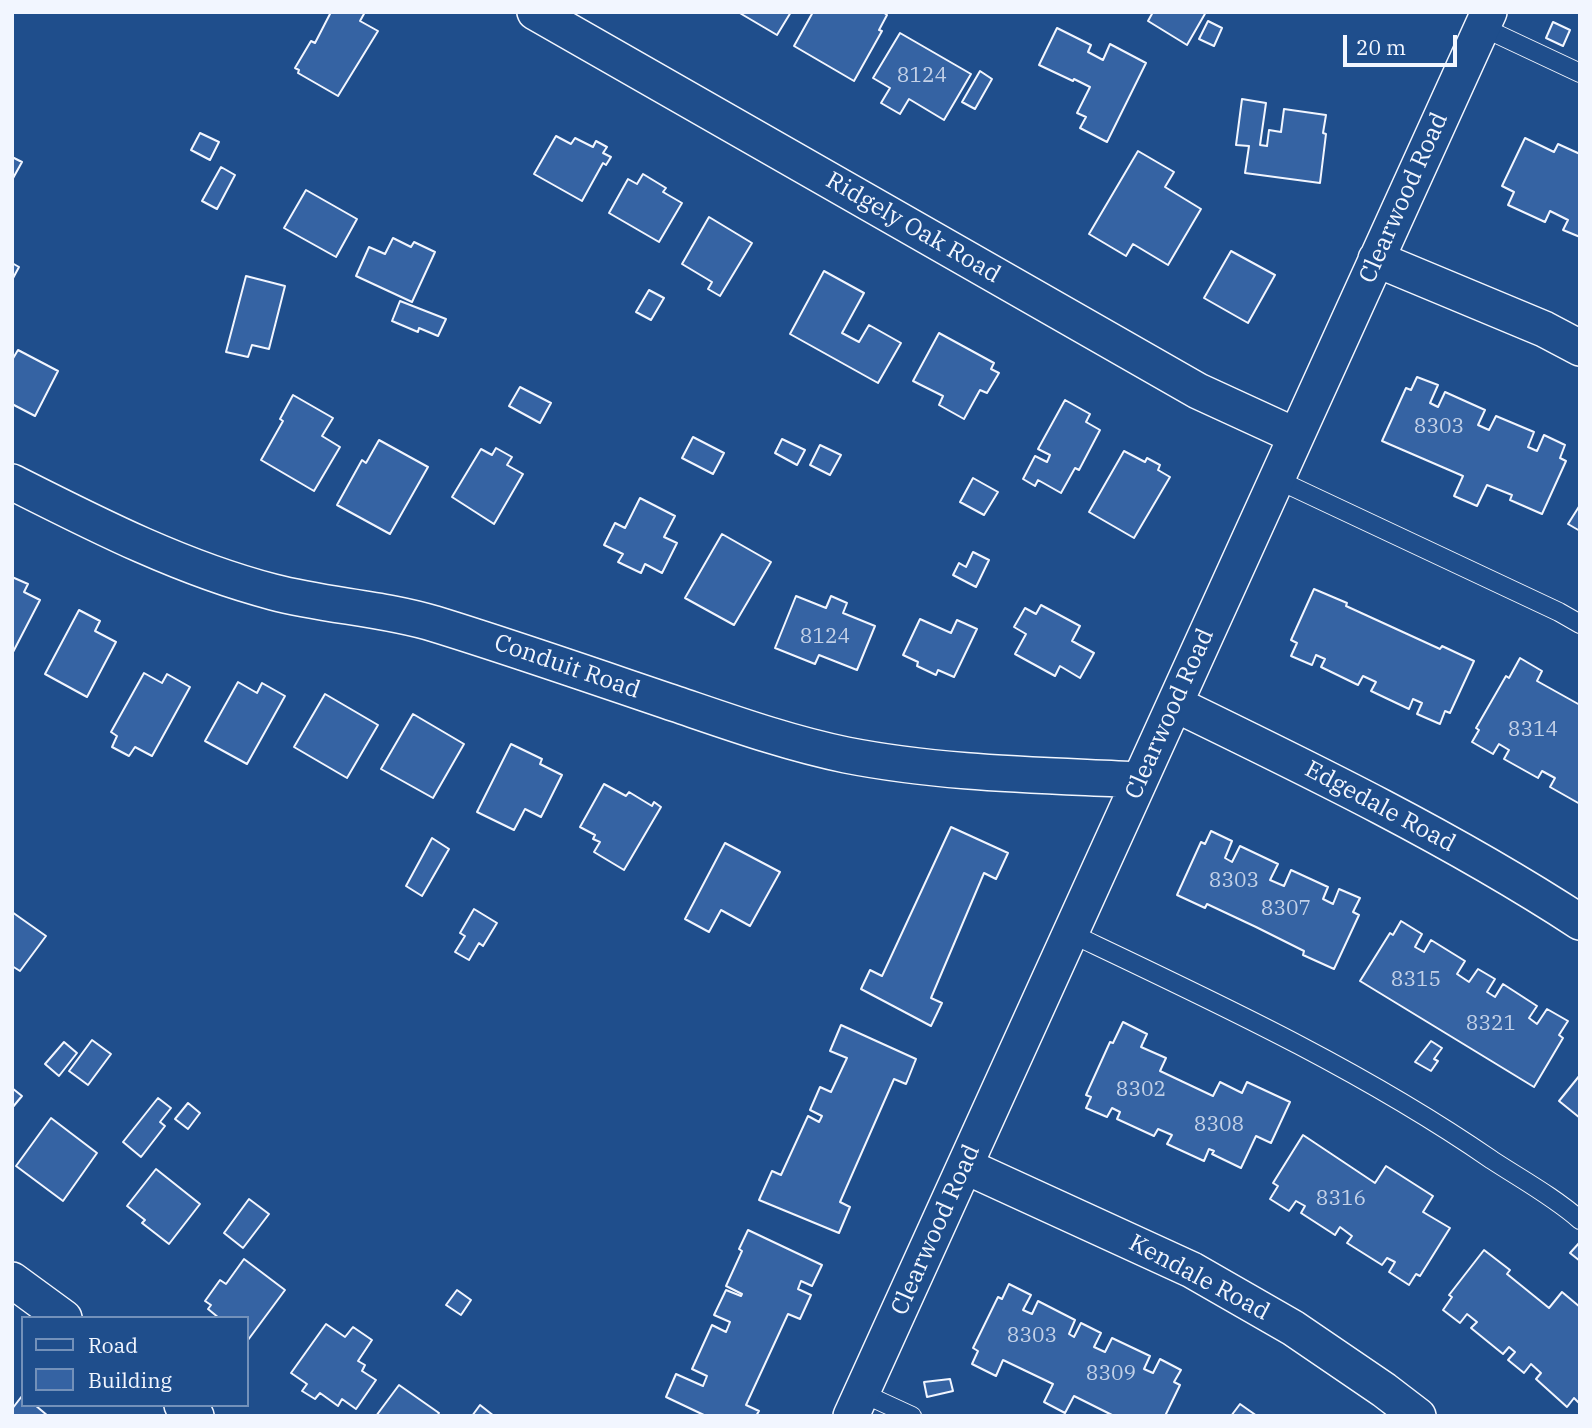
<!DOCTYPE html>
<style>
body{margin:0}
#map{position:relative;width:1592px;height:1428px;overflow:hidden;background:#1f4e8c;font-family:"IBM Plex Serif",serif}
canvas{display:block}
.frame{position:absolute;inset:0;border:14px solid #f2f6ff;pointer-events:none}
.legend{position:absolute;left:21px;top:1316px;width:228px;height:91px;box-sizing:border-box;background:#1f4e8c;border:2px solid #7391ba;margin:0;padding:9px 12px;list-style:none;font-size:21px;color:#f2f6ff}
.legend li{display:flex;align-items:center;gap:14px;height:35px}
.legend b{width:35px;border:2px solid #7391ba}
.scale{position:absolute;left:1343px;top:35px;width:114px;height:32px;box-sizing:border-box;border:4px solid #f2f6ff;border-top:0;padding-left:9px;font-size:21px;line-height:24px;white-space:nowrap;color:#f2f6ff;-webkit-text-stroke:5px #1f4e8c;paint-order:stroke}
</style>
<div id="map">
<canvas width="1592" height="1428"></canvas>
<div class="frame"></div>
<ul class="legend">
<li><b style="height:9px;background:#1f4e8c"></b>Road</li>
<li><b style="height:19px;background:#3563a3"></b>Building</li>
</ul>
<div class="scale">20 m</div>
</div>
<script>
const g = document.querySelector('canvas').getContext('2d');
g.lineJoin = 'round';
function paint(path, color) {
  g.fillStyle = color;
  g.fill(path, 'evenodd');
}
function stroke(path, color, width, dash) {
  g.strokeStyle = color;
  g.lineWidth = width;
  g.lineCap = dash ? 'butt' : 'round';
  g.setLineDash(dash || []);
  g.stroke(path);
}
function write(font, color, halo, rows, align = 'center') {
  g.font = font + ' "IBM Plex Serif",serif';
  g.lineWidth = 5;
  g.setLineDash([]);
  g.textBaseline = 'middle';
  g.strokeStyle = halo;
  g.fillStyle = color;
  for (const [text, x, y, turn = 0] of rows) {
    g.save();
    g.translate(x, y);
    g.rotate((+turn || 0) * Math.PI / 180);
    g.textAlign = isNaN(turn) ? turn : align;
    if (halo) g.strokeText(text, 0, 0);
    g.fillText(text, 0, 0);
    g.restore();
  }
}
const building = new Path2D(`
 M331,12H365L360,21L378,31L338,96L298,73L299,70L295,68L311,41L315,43Z
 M738,12H791L777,35Z
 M813,12H883L887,15L879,30L882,31L854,81L794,46Z
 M1153,12H1206L1187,45L1148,21Z
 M1208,21L1222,28L1214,46L1199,39Z
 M1553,22L1570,30L1563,46L1546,38Z
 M1057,28L1091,45L1088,52L1103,60L1110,44L1146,63L1107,142L1080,128L1086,117L1077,113L1090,87L1074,79L1073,81L1039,65Z
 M900,33L971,74L944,120L909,99L900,114L881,103L890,88L873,78Z
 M980,71L992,79L975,109L962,102Z
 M1242,99L1266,103L1260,145L1267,146L1269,130L1281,132L1284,109L1326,115L1323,133L1326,134L1320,183L1245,173L1249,146L1236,145Z
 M200,133L219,142L210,160L191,150Z
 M556,136L571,144L575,138L593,147L596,141L607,147L603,153L611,157L606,165L603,163L582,201L534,174Z
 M1525,138L1554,152L1558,144L1580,154V237L1563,230L1568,220L1550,211L1545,222L1508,205L1514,192L1502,186Z
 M1138,151L1174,172L1165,187L1201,209L1168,265L1133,244L1126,256L1089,234Z
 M12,157L22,162L12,180Z
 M221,167L235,175L217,209L202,201Z
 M643,174L666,188L663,192L682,203L659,242L609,213L628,179L637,184Z
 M306,190L357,219L336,257L284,228Z
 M709,217L752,243L720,296L708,289L712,282L682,264Z
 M393,238L411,247L414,242L435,252L412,302L356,276L369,247L385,254Z
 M1231,251L1275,275L1248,323L1204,298Z
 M12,263L19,267L12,280Z
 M824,271L864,293L842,333L859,342L869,325L901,343L878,383L790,334Z
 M246,276L285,286L269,349L252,345L248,357L226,352Z
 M649,290L664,298L651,320L636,312Z
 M400,301L446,319L438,336L419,328L418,332L392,321Z
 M939,333L994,363L991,369L999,373L987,393L980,390L964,419L939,405L943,396L913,381Z
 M18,350L58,371L35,416L12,404V360Z
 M1417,377L1438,385L1430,403L1438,407L1445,392L1485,410L1478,425L1489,430L1496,416L1534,432L1528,447L1537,451L1544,435L1565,445L1560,458L1566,461L1542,514L1510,500L1512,495L1487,485L1477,506L1454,496L1463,476L1382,441L1406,388L1411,390Z
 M520,387L551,403L540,423L509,406Z
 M293,395L333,418L322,436L340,447L314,491L261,460L283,421L280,419Z
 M1065,400L1090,414L1086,422L1100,430L1079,470L1075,468L1061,493L1038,480L1035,486L1023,479L1035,456L1047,462L1050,455L1038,449Z
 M693,437L724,453L713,474L682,458Z
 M782,439L805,450L797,465L775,453Z
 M379,440L428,467L390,534L337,505L362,460L366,463Z
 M820,445L841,455L830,475L810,465Z
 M496,448L512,457L507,465L523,474L494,524L452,497L481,449L492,455Z
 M1124,451L1145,462L1147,458L1160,465L1158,470L1170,477L1134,538L1089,512Z
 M973,478L998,492L984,515L960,502Z
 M640,498L675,516L664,537L677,543L662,573L645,564L641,573L618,562L623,554L604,545L615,523L625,528Z
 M1580,505V531L1568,524Z
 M722,534L771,562L734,625L685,598Z
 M973,552L989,560L976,587L953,575L959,563L966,567Z
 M12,577L28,584L24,592L40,600L12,654Z
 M1314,589L1347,603L1346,606L1440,649L1442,646L1474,661L1450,713L1445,711L1440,724L1417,714L1422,703L1413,699L1409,709L1371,691L1376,682L1363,676L1358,685L1321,667L1325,659L1316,655L1312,665L1291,656L1297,643L1291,640Z
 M796,596L826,608L831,596L847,603L843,613L875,626L857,670L819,655L815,664L775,648Z
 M1041,605L1080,626L1072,641L1094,653L1080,678L1060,666L1055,676L1015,654L1026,634L1014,627L1025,608L1036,614Z
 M79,610L100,621L95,631L116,642L87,697L45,674Z
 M920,619L951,633L957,620L977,629L954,677L938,670L936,675L917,666L918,662L903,655Z
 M1520,658L1542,671L1537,681L1580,705V804L1550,787L1555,778L1542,771L1538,778L1504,759L1509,750L1499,744L1493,754L1472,742L1479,730L1476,728L1506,676L1509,678Z
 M144,673L162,683L167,674L190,687L152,756L135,747L129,756L112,747L117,736L111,732Z
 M238,682L257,693L262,683L285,696L247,764L205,741Z
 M325,694L378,725L347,778L294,747Z
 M413,714L464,744L433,798L381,769Z
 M511,744L542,759L540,764L562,775L541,817L525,809L514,830L477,812Z
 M604,784L626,796L629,792L652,806L654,802L661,807L624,870L594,852L600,842L593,839L595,835L580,827Z
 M951,827L1008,853L996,879L984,873L931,998L942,1003L931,1026L861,989L870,970L882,976Z
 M1211,831L1232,841L1225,858L1232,862L1240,846L1278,864L1270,880L1284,886L1291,870L1328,887L1323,899L1333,904L1339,889L1360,898L1353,912L1359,915L1334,969L1303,955L1304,951L1256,927L1207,904L1205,908L1177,895L1201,842L1205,844Z
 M432,838L449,849L422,896L406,886Z
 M725,843L780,872L750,926L721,910L709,932L685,919Z
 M474,909L497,923L483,946L479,943L469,960L455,952L465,936L460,933Z
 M12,912L46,936L20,971L12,966Z
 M1401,921L1422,934L1415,947L1424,952L1431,940L1465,961L1457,974L1469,982L1478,969L1495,979L1487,992L1495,997L1503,984L1537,1006L1529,1018L1537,1024L1547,1009L1568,1021L1559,1035L1563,1038L1534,1087L1360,981L1390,933L1393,935Z
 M1123,1022L1147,1034L1141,1047L1166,1058L1160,1071L1213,1096L1220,1082L1242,1093L1247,1082L1290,1102L1271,1143L1256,1136L1241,1168L1212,1154L1214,1151L1209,1149L1204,1161L1167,1144L1172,1135L1158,1129L1154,1136L1117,1119L1120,1112L1112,1108L1107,1117L1086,1108L1091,1097L1086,1095L1110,1042L1113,1043Z
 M841,1025L916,1059L906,1084L894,1079L840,1202L850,1207L839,1233L759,1200L772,1171L781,1175L808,1116L819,1122L822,1116L810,1110L820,1087L831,1092L847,1058L830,1051Z
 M92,1040L111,1054L88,1085L69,1071Z
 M1431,1041L1442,1048L1434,1059L1438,1061L1431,1071L1415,1062Z
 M64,1042L77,1053L59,1076L45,1064Z
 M1580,1075V1118L1559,1101Z
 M12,1088L22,1096L12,1108Z
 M158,1098L171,1108L160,1122L165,1126L141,1157L123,1142Z
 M188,1103L200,1113L188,1129L175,1119Z
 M51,1118L97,1153L63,1201L16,1166Z
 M1303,1135L1375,1183L1386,1166L1433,1196L1423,1212L1450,1228L1420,1276L1416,1274L1409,1285L1389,1272L1395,1262L1387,1258L1382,1265L1347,1243L1352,1236L1340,1227L1335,1235L1301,1213L1305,1206L1296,1201L1289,1211L1270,1199L1278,1186L1273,1183Z
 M156,1169L200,1204L169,1244L142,1223L145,1220L127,1206Z
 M249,1199L269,1214L243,1248L224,1233Z
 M748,1230L822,1265L812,1286L801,1281L798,1289L811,1295L800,1319L788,1314L746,1405L759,1411L756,1416H706L666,1397L676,1374L703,1386L707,1376L692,1369L712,1325L726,1332L730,1322L714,1315L726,1290L741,1296L742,1294L726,1286L742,1251L739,1249Z
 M1580,1242V1261L1570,1253Z
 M1484,1250L1510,1270L1507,1274L1549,1308L1562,1292L1580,1307V1404L1574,1398L1567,1407L1536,1379L1541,1373L1531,1364L1524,1373L1508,1360L1515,1352L1509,1347L1503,1354L1471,1328L1477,1322L1467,1314L1460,1323L1443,1310L1452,1297L1449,1295Z
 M244,1259L285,1290L248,1340L247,1318H219L208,1309L211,1305L205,1301L220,1280L226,1284Z
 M1009,1284L1031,1295L1023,1310L1032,1314L1038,1301L1075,1320L1069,1334L1074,1337L1081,1323L1101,1333L1094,1347L1105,1352L1112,1338L1150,1356L1144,1369L1153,1373L1160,1359L1181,1370L1174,1382L1180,1385L1165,1416H1114L1074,1396L1065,1413L1044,1402L1053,1384L1003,1360L996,1376L972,1364L978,1351L973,1348L998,1297L1002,1299Z
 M457,1290L471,1300L461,1315L446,1305Z
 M326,1324L345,1337L353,1327L372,1340L358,1361L365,1365L362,1371L376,1380L356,1409L342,1399L338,1406L320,1393L315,1399L302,1391L307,1384L291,1373Z
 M950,1379L953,1391L927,1397L924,1382Z
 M399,1385L439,1413L437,1416H376Z
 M22,1396L23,1405H35L48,1416H12V1409Z
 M1240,1404L1257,1416H1231Z
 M480,1405L494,1416H472Z`);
paint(building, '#3563a3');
stroke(building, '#f2f6ff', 2);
const lane = new Path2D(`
 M1482,27L1580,73
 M1276,479L1559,612L1580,624
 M1070,933C1215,1002 1360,1069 1492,1160C1521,1179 1554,1197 1580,1220
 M862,1393L912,1416`);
const street = new Path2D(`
 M535,12L1198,391L1296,436
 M1376,259L1544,329L1580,348
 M12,482C97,525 181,568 273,592C326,606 383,608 435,624C516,649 596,677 676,704C732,723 788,743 846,755C943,774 1042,775 1140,780
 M1175,704C1313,771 1451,838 1580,922
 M965,1166L1192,1270L1293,1328L1384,1390L1418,1416
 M12,1280L64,1318
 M182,1405L196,1416
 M851,1416L1489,12`);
stroke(lane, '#f2f6ff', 20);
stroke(street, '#f2f6ff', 38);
stroke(lane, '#1f4e8c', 18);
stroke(street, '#1f4e8c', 35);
write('21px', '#c3d1e8', null, [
 ["8124",922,76],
 ["8303",1439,427],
 ["8124",825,637],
 ["8314",1533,730],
 ["8303",1234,881],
 ["8307",1286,909],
 ["8315",1416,980],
 ["8321",1491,1024],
 ["8302",1141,1090],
 ["8308",1219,1125],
 ["8316",1341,1199],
 ["8303",1032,1336],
 ["8309",1111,1374]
]);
write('24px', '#f2f6ff', '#1f4e8c', [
 ["Clearwood Road",1404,198,-66],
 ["Ridgely Oak Road",913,228,30],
 ["Conduit Road",567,667,19],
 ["Clearwood Road",1170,714,-66],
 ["Edgedale Road",1380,807,28],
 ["Clearwood Road",936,1230,-66],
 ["Kendale Road",1199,1278,28]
]);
</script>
